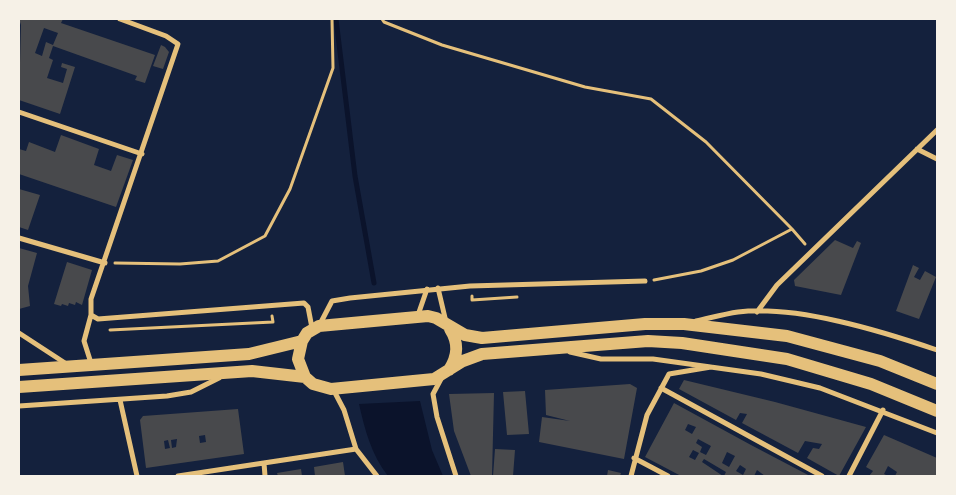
<!DOCTYPE html>
<style>
body{margin:0}
#map{position:relative;width:956px;height:495px;overflow:hidden;background:#14213d;font-family:"Archivo Narrow",sans-serif}
canvas{display:block}
.frame{position:absolute;inset:0;border:20px solid #f6f1e7;pointer-events:none}
</style>
<div id="map">
<canvas width="956" height="495"></canvas>
<div class="frame"></div>
</div>
<script>
const g = document.querySelector('canvas').getContext('2d');
g.lineJoin = 'round';
function paint(path, color) {
  g.fillStyle = color;
  g.fill(path, 'evenodd');
}
function stroke(path, color, width, dash) {
  g.strokeStyle = color;
  g.lineWidth = width;
  g.lineCap = dash ? 'butt' : 'round';
  g.setLineDash(dash || []);
  g.stroke(path);
}
paint(new Path2D(`
 M420,401L432,450L443,476H388C371,454 365,430 359,404Z`), '#0b132b');
stroke(new Path2D(`
 M336,19L355,176L374,283`), '#0b132b', 5);
paint(new Path2D(`
 M19,19H63L61,23L155,55L145,83L135,80L137,76L53,46L49,58L53,60L47,78L63,83L67,69L61,67L62,63L75,67L60,114L19,100L21,25ZM44,28L58,33L53,45L46,42L42,56L35,53Z
 M161,45L165,47L169,52L163,69L153,66Z
 M61,135L99,149L94,165L111,171L117,155L133,160L116,207L19,174V149L26,151L29,142L55,152Z
 M19,189L40,195L28,230L19,227Z
 M835,240L853,248L857,241L861,243L841,295L795,286L794,280Z
 M19,248L37,253L28,286L30,306L19,309Z
 M67,262L92,270L82,305L76,302L75,305L69,303L68,306L62,304L61,306L54,304Z
 M913,265L919,268L914,277L920,280L925,271L936,277L919,319L896,311Z
 M684,380L775,402L866,427L839,476L807,458L813,448L819,449L822,444L805,441L798,453L742,423L747,414L740,413L736,420L679,389Z
 M630,384L637,388L624,459L539,442L542,417L570,421L546,415L545,390Z
 M525,391L529,434L507,435L503,392Z
 M494,393L492,476H471L454,431L449,394Z
 M674,403L751,445L810,476H765L757,470L754,476H724L726,472L704,459L702,462L723,476H681L645,457ZM688,424L696,427L692,434L685,430ZM698,439L711,446L706,455L700,452L702,447L696,443ZM693,450L699,453L695,460L689,457ZM727,452L735,456L729,467L722,463ZM740,465L746,469L743,475L736,471Z
 M238,409L244,454L146,468L140,420L143,416ZM205,435L206,442L200,443L199,436ZM177,439L176,447L172,448L171,440ZM168,440L170,448L165,449L164,441Z
 M884,435L937,458V476H895L897,472L888,466L884,474L888,476H869L873,471L866,467Z
 M495,449L515,450L513,476H493Z
 M343,462L345,476H315L314,467Z
 M301,469L302,476H278L277,473Z
 M608,470L621,473L620,476H607Z`), '#48494c');
stroke(new Path2D(`
 M382,19L384,22L442,45L585,87L651,99L706,142L792,229
 M115,263L180,264L218,261L265,236L290,189L333,68L332,19
 M654,280L701,271L733,260L792,229L805,244
 M472,296V300L517,297
 M110,330L273,322L272,316`), '#e5c07b', 3);
stroke(new Path2D(`
 M19,112L142,154
 M917,149L937,159
 M19,238L105,263
 M438,288L446,322
 M757,312L777,285L937,130
 M91,315L98,319L304,303L308,307L312,328
 M418,315L427,289
 M696,321C710,318 724,314 738,312C797,305 881,331 937,350
 M320,324L332,301L350,298L470,286L645,281
 M19,333L65,363
 M570,352L601,359H653L761,374L820,388L937,433
 M91,363L84,341L91,315V299L178,44L166,36L120,19
 M441,379L433,394L437,417L456,476
 M661,388L822,476
 M333,389L344,410L356,449L377,476
 M120,400L137,476
 M19,406L167,396L191,392L219,378
 M634,458L668,476
 M264,463L265,476
 M178,476L356,449
 M631,476L647,415L669,374L711,367
 M849,476L883,410`), '#e5c07b', 5);
stroke(new Path2D(`
 M19,370L249,354L302,341
 M449,370C458,356 459,343 450,329
 M937,384L880,361L787,336L684,324H645L482,338L465,335L436,318L428,316L319,326L307,333L302,341L298,359L305,377L313,384L331,389L434,379L463,361L482,354L648,341L682,343L787,359L871,384L937,411
 M19,387L252,371L305,377`), '#e5c07b', 12);
</script>
